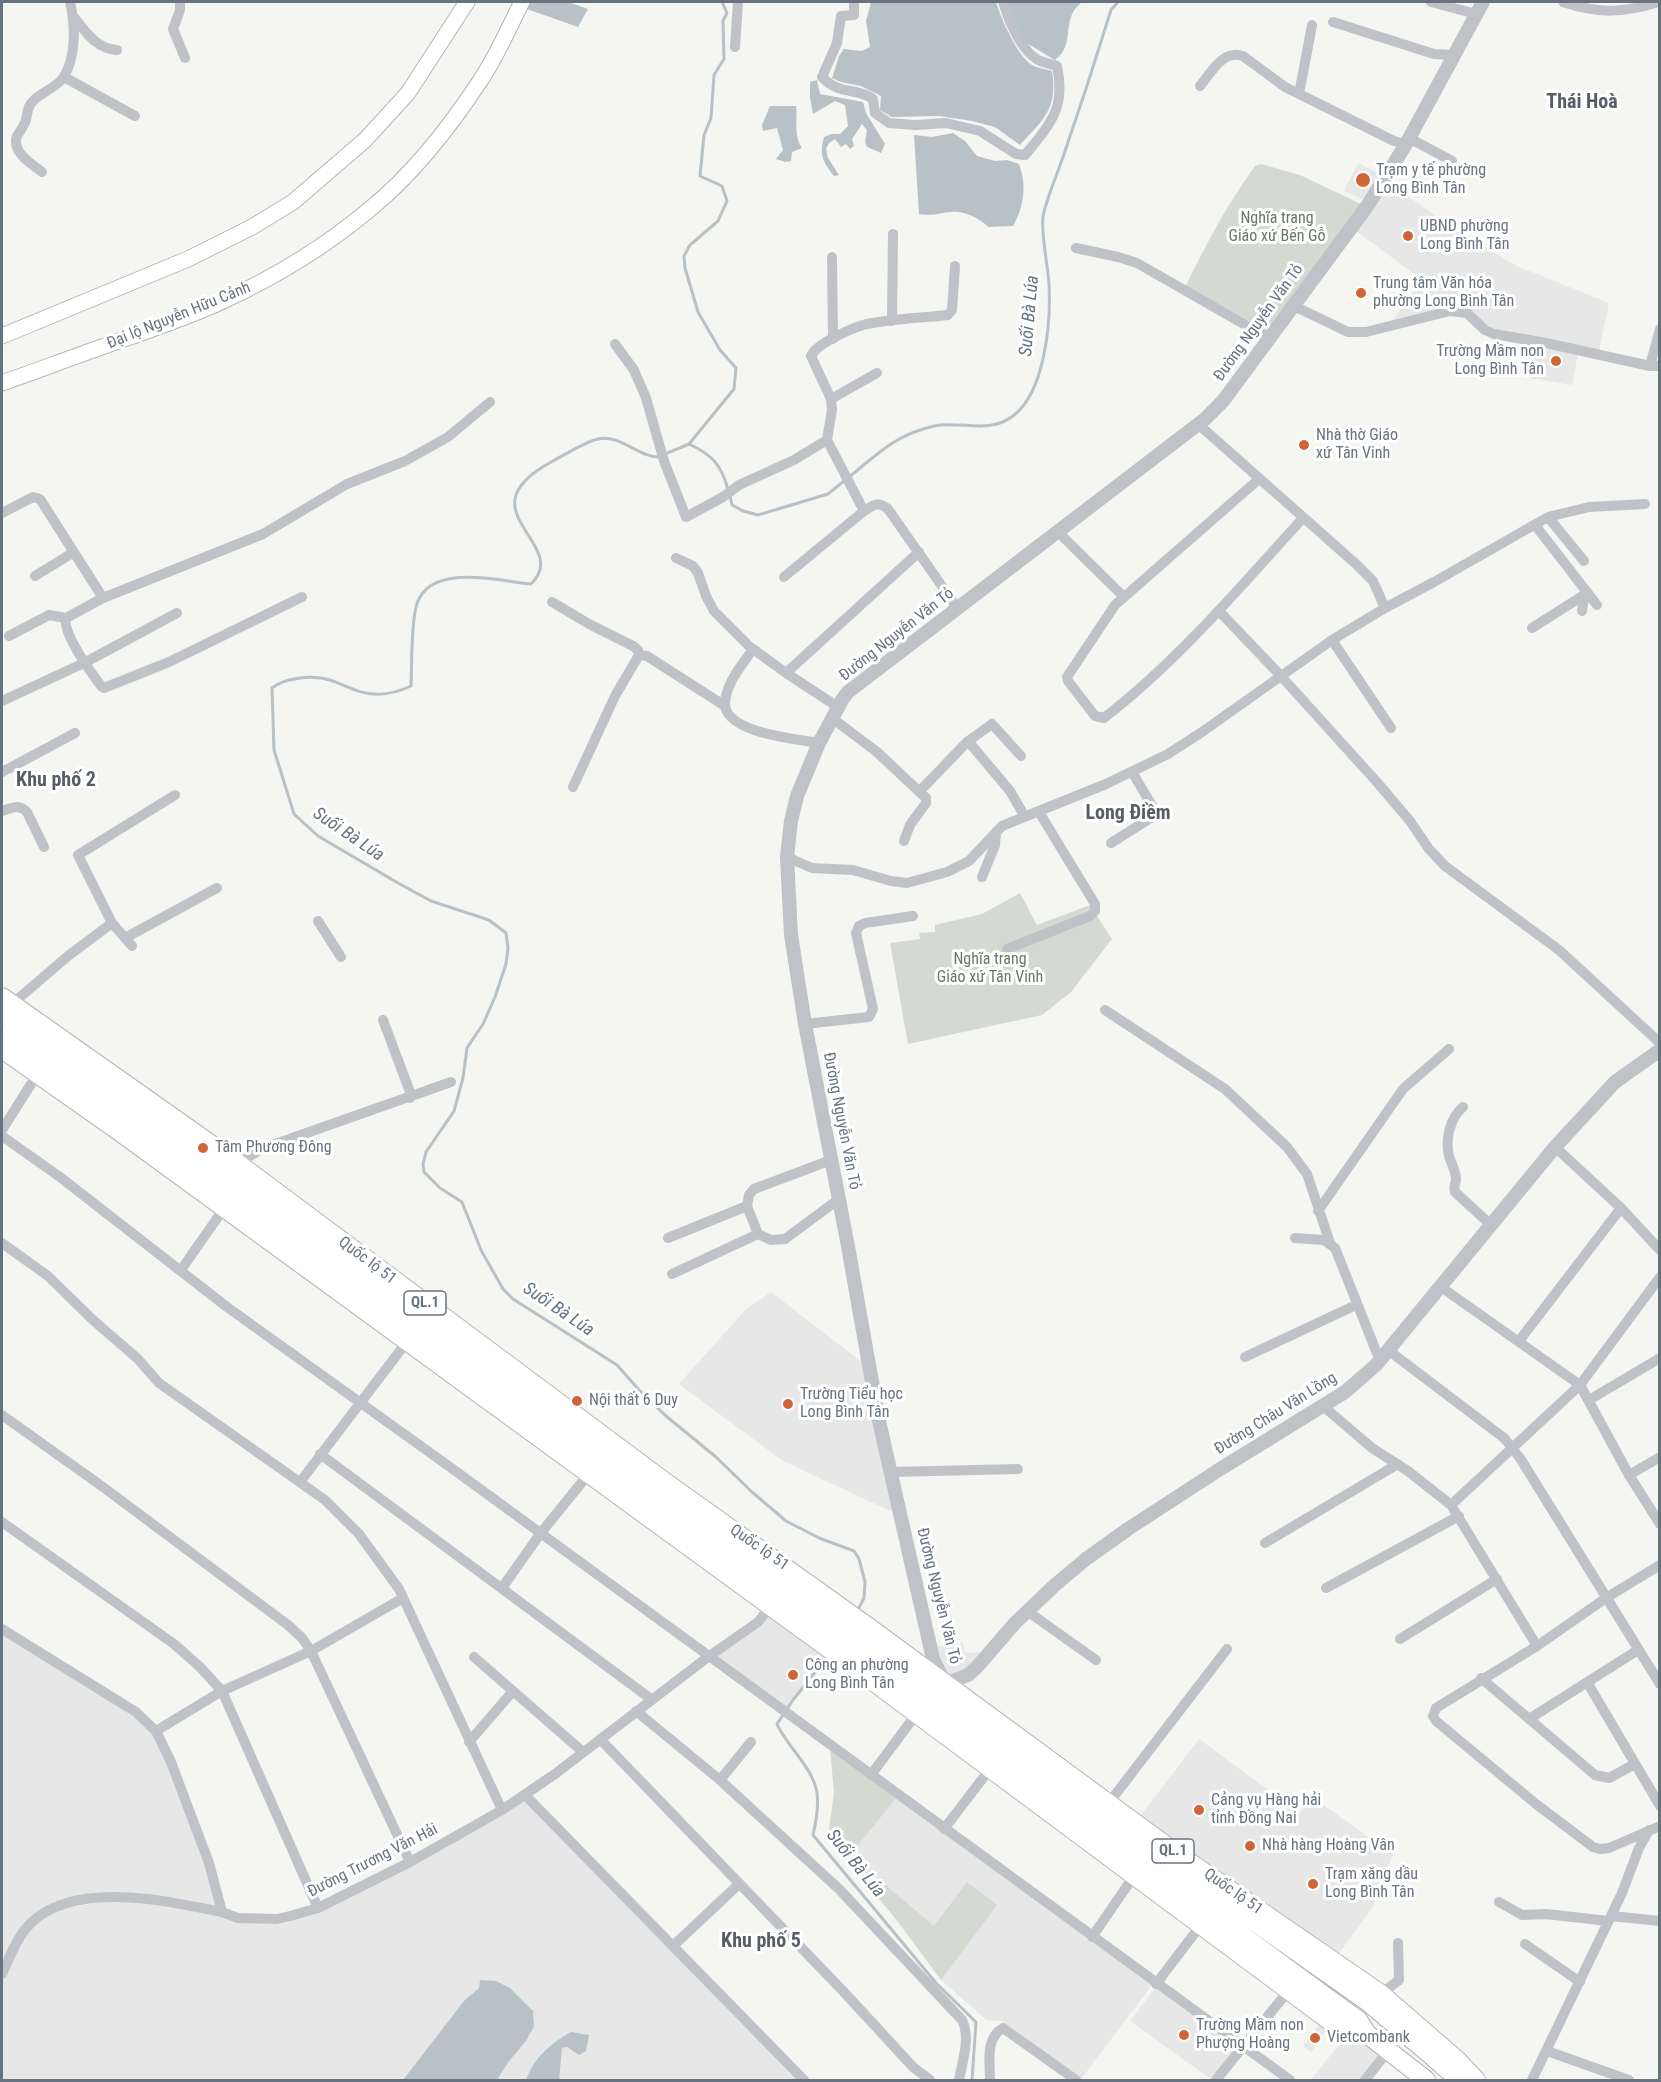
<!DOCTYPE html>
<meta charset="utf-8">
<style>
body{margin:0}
#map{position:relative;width:1661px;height:2082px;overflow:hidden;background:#f5f5f2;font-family:"Roboto Condensed",sans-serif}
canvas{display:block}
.frame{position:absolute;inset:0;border:3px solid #687380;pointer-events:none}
</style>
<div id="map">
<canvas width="1661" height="2082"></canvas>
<div class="frame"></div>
</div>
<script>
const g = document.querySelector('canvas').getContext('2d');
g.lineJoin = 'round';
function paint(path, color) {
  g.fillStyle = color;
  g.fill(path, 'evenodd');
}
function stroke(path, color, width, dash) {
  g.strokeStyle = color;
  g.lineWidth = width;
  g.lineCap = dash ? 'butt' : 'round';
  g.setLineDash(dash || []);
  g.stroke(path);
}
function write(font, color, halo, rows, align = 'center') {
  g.font = font + ' "Roboto Condensed",sans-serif';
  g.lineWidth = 6;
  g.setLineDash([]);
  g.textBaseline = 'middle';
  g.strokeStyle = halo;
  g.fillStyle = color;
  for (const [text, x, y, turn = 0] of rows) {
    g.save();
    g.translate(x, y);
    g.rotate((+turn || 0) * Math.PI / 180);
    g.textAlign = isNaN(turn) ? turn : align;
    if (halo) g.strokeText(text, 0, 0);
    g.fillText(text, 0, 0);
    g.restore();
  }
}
paint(new Path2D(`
 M1358,163L1380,174L1364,200L1344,191Z
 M1388,182L1457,231L1517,266L1609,303L1599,351L1492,329L1469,310L1391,322L1422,280L1355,230Z
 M1537,345L1578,353L1572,385L1530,378L1534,367Z
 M771,1292L863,1363L895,1513L783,1461L679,1384L746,1309Z
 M770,1613L828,1655L787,1709L714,1657Z
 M2,1633L135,1715L153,1733L168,1763L205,1864L217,1908L133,1894L41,1911L2,1967Z
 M963,1643L965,1653L983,1652L965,1671L948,1677L943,1671L936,1647Z
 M1199,1739L1268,1790L1266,1793L1298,1815L1312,1797L1393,1854L1372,1908L1336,1957L1138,1819Z
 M830,1749L1152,1985L1081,2079L1002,2021L987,2020L941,1980L829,1830L834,1792Z
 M524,1799L799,2080H2V1984L4,1977L24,1938L33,1926L60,1909L116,1900L290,1919Z
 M1155,1988L1238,2048L1212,2080L1130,2021Z
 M1322,2021L1329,2027L1311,2052L1303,2046Z
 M1344,2038L1365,2040L1382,2053L1361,2080H1311Z`), '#e6e7e6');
paint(new Path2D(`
 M1261,164L1300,175L1361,204L1265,333L1185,287C1206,245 1227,204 1255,166Z
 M1020,893L1037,925L1090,905L1112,939L1071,992L1042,1015L908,1044L890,943L920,939L919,933L935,932V925L982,914Z
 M830,1749L896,1798L850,1855L934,1926L967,1882L997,1905L941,1980L897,1920L845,1860L829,1830L834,1792Z`), '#d4dad2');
paint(new Path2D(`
 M507,2H568L588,9L578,27Z
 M871,2H996C1001,18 1017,56 1032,65C1037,68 1046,69 1052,71C1058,108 1044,119 1020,145L995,127L972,121L939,116L892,117L880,110L881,96L861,86L841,82L832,78L839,56L844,49L862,51L870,47L866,21Z
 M1007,2H1082C1079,5 1075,8 1073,12C1064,31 1073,46 1055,60L1023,41Z
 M817,80L820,94L863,102L866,113L885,144L881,153L867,147L865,142L867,130L862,124L852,139L854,146L850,149L846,144L841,147L835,139L829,143L826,149L828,158L839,175L834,176C823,162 819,155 824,137L831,134H840L848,126L845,105L835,101L813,114L810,97V82Z
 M770,106H796C798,122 793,133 802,148L792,152L791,161L785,162L776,159L783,150L777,128L763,131L762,125Z
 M953,133L965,141L977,156L995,161L1007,160L1019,164C1027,185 1024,207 1013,226L988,227C981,219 968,213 958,212C946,210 934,217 919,214L914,135L932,137Z
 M480,1980L496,1981L510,1988L533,2011L534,2026L526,2041L509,2061L497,2080H403L464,2001L479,1988Z
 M571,2032L589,2035L586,2051L579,2055L567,2047L562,2048L559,2080H526C535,2057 550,2044 571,2032Z`), '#b8c1c6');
stroke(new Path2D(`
 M689,444L734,389L736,368L720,350L698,312L685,268L684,256L690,245L718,221L727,201L722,186L700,176L704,135L711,118L714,75L724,59L723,21L727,13L722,2
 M665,454L689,444C711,454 722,465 728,490
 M659,457C638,457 620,434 598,439C587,441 564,455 553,461C459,511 573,543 531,584C496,581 422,560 415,612C411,636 412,661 411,686C400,691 387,695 375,694C359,694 345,685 330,680C314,675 286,677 272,688L274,750L294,814L318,836L398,883L431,901L489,920L506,933L508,948L506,964L495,997L483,1024L467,1048L463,1078L454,1111L426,1152L423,1164L424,1172L440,1188L462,1202L481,1250L503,1289L513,1299L617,1365L639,1390L666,1416L716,1457L752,1492L786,1521L819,1538L854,1551L859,1559L865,1582L864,1598L858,1610
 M849,477C879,453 895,435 934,426C961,420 988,435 1013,416C1045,392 1051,322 1049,285C1048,264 1041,237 1043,217C1045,202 1058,172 1063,157C1080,108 1096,59 1111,10L1118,2
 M730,496L732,505L743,511L758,515L828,494L844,481
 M828,1656L793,1700L777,1724C787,1747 813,1767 817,1793C819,1807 816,1822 813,1835L936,1983L976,2022L972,2080`), '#b8c1c6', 3);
const secondary = new Path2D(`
 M2,336L188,259L252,227L293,202L365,140L408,93L467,2
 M2,383C44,368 87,352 130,337C161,326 193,315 223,301C275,277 326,246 370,209C412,175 452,124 482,78C498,54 509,27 522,2`);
const primary = new Path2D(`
 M2,997L236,1162L665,1482L867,1626L1176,1853L1381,1994L1456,2059L1476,2080
 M2,1049L120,1132L843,1659L1346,2033L1367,2034`);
const trunk = new Path2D(`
 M2,1013C78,1064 151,1119 225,1174L1127,1832L1368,2002L1433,2057L1459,2080
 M2,1034L45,1063L759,1585C962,1725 1158,1875 1358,2020L1367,2034L1426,2080`);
stroke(secondary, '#b2b6ba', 17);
stroke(primary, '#b3b6ba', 20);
stroke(trunk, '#b2b5b8', 20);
stroke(new Path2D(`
 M180,2V10L173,29L185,58
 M854,2V15L841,16L837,43L822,77C840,96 857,87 873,99L875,113L889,123L915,125L946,123L980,131L1016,154L1025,155C1051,123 1066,108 1057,66C1051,64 1044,63 1038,60C1020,49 1009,21 1003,2
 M1431,2L1476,14
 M1563,2C1599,14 1623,13 1659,2
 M73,16C86,32 95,48 117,50
 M1333,22L1434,54L1453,55
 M735,47L738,2
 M64,77L135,116
 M1200,86C1211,73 1223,49 1243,56L1285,87L1394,141L1406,144
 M1299,94L1312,25
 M1409,138L1452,161
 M42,172C32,164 11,152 17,136C20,131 24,126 26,120C28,111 27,107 34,100C43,91 56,88 63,78C77,57 75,24 70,2
 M1076,248L1118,257L1137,263L1268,338
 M832,257L833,339
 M1292,305L1348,332H1366L1450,311L1467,313L1485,330L1494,334L1546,343L1650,366H1660
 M892,321L893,234
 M615,344L634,370L646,398L664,461L686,517L723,497L739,485L794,460L827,440
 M1650,366L1660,329
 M831,399L877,373
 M1198,424L1356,564L1373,581L1385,608
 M1259,479L1115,605L1067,677L1068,681L1095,716L1104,718C1178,661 1240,587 1303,518
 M864,511L827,440L832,410L831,399L811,356C816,344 850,329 863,325C887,319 923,318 948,315L952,310L955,266
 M2,513L33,497L40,499L103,598
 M1548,517L1584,561
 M1535,525L1597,605
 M1057,531L1124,597
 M676,558L693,566L698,573L706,596L714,611L749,646L786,673L838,707
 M35,576L74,552
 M784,577L864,511C874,505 878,501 888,509L958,609
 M552,602L589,624L633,646L638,650L639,655
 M1219,611L1280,675L1376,781L1410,821L1429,849L1445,866L1559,950L1660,1043
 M1582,611L1585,590
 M66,618C62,633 92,674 102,687L104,688L169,662L302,597
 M1532,628L1584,595
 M9,636L49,615L66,618L103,598L263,534L347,484L405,461L448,437L490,402
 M1332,640L1391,728
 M753,649C742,665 726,683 725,703C724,733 797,739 819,743
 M786,673L919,552
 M2,701L84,663L177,613
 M832,718L877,752L926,798V803L910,825L904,841
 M968,741L1010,791L1025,817
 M2,772L75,733
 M573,787L615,696L639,655L647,656L725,706
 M919,792L967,742L992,724L1021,756
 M2,811C12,808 18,803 27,812L44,847
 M1111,843L1157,814L1132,772
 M787,857L812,868L853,870L891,881L907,883L947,872L969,861L1002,826L1106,784L1168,754L1202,732L1332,640L1385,608L1434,582L1548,517L1589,507L1645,504
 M982,877L995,845L996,832
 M318,921L341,957
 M125,938L217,888
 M132,946L112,923L78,855L175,795
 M1007,949L1090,916L1095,911V904L1039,812
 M12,1004L68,956L112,923
 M1105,1010L1225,1089L1287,1147L1307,1174L1330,1243
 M383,1020L410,1092V1098
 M805,1024L869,1017L873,1009L856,933L859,926L865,923L913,916
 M1463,1107C1450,1118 1445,1139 1449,1156C1451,1163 1456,1171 1456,1179C1456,1184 1453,1186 1455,1192L1491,1225
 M2,1130L38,1073
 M2,1136L60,1177L227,1307L450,1467L1290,2080
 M1555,1147L1621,1208L1660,1250
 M831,1160L754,1189L749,1195L747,1206L758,1234L771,1240L785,1239L839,1199
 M234,1165L264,1148L451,1082
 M1318,1211L1403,1089L1449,1049
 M668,1238L747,1206
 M1295,1238L1324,1240L1335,1248L1380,1361
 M2,1243L48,1276L93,1320L138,1359L159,1383L325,1500L359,1534L399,1589L502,1810
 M181,1270L227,1204
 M672,1274L758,1234
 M1441,1287L1580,1385L1629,1475L1660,1524
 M1519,1341L1621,1208
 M1388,1350L1504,1438L1520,1458L1660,1684
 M1245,1357L1356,1305
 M1589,1400L1660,1358
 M1323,1406L1372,1448L1408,1471L1451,1505L1537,1646
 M2,1415L103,1487L288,1625L302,1638L311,1651L410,1862
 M320,1454L651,1699
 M891,1472L1018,1469
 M1629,1475L1660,1457
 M300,1482L409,1339
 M1451,1505L1580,1385L1660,1277
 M2,1522L174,1644L200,1667L222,1691L318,1908
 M1265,1543L1398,1464
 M1660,1565L1606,1598L1537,1646L1436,1708L1433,1716L1436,1721L1536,1804L1593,1847L1600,1849L1609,1848L1660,1826
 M502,1588L540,1534L591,1471
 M1326,1588L1459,1516
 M1027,1611L1096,1660
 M2,1629L136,1712L156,1731L171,1762L209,1863L222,1912L238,1918L277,1919L290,1916L318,1908L410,1862L502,1810L555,1774L708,1657L758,1622L770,1607
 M1400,1639L1497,1579
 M474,1657L583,1752
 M1481,1678L1595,1775L1609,1778L1635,1764
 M1587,1682L1660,1806
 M636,1711L720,1780L839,1889L962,2020C971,2037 962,2063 959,2080
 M1529,1719L1638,1650
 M156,1731L222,1691L311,1651L403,1598
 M600,1739L843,1991L913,2067L930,2080
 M469,1742L513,1691
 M871,1775L917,1713
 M720,1780L751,1742
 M525,1795L804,2080
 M1108,1804L1227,1649
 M944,1829L990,1769
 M1499,1902L1522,1915L1546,1914L1608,1921
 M1611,1916L1660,1921
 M1092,1937L1136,1873
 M1525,1944L1580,1982
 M673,1946L739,1884
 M2,1974C10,1957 17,1936 31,1923C76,1880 167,1901 222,1912
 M1156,1984L1201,1925
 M1381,1994L1399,1980L1398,1943
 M1547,2051L1629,2080
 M990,2080C990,2062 985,2038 1003,2028L1076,2080
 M1216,2080L1289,1990
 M1365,2080L1388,2051
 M1532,2080L1622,1893L1639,1848L1649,1830`), '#bfc2c6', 10);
stroke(new Path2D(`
 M1483,2L1406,144L1368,205L1223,401L1205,419L848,692L842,700L819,743L797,796L791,821L787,857L791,935L805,1024L847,1241L879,1421L933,1659L945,1684L968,1675L977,1667L1015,1623L1055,1585L1086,1559L1128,1529L1217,1471L1345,1392L1376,1365L1555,1147L1615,1082L1660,1050`), '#bfc2c6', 14);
stroke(secondary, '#fff', 15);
stroke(primary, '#fff', 18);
stroke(trunk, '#fff', 18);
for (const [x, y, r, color] of [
 [1363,180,8,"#d06638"],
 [1408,236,6,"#d06638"],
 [1361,293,6,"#d06638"],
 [1556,361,6,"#d06638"],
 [1304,445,6,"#d06638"],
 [203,1148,6,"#d06638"],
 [577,1401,6,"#d06638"],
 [788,1404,6,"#d06638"],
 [793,1675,6,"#d06638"],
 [1199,1810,6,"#d06638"],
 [1250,1846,6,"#d06638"],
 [1313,1884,6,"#d06638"],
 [1184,2035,6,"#d06638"],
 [1315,2038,6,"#d06638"]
]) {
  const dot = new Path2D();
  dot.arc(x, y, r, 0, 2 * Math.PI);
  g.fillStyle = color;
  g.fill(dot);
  stroke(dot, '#fff', 2);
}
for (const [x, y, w] of [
 [425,1303,42],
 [1173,1851,42]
]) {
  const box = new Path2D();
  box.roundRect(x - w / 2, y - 12, w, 24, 4.5);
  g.fillStyle = '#fff';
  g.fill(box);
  stroke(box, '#687380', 1.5);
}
write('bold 15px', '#687380', null, [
 ["QL.1",425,1303],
 ["QL.1",1173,1851]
]);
write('16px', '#687380', '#fff', [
 ["Trạm y tế phường",1376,171],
 ["Long Bình Tân",1376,189],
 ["UBND phường",1420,227],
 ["Long Bình Tân",1420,245],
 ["Trung tâm Văn hóa",1373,284],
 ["phường Long Bình Tân",1373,302],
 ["Trường Mầm non",1544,352,"right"],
 ["Long Bình Tân",1544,370,"right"],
 ["Nhà thờ Giáo",1316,436],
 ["xứ Tân Vinh",1316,454],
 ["Tâm Phương Đông",215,1148],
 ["Trường Tiểu học",800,1395],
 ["Long Bình Tân",800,1413],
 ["Nội thất 6 Duy",589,1401],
 ["Công an phường",805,1666],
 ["Long Bình Tân",805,1684],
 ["Cảng vụ Hàng hải",1211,1801],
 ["tỉnh Đồng Nai",1211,1819],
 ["Nhà hàng Hoàng Vân",1262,1846],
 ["Trạm xăng dầu",1325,1875],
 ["Long Bình Tân",1325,1893],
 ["Trường Mầm non",1196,2026],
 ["Phượng Hoàng",1196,2044],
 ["Vietcombank",1327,2038]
], 'left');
write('16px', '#687866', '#fff', [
 ["Nghĩa trang",1277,219],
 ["Giáo xứ Bến Gỗ",1277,237],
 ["Nghĩa trang",990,960],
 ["Giáo xứ Tân Vinh",990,978]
]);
write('16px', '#687380', '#fff', [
 ["Đại lộ Nguyễn Hữu Cảnh",179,316,-22],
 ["Đường Nguyễn Văn Tỏ",1259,323,-54],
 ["Đường Nguyễn Văn Tỏ",897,635,-38],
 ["Đường Nguyễn Văn Tỏ",841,1121,79],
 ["Quốc lộ 51",367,1261,37],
 ["Đường Châu Văn Lồng",1276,1414,-32],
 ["Quốc lộ 51",759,1548,35],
 ["Đường Nguyễn Văn Tỏ",938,1596,76],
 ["Đường Trương Văn Hải",373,1861,-27],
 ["Quốc lộ 51",1233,1892,35]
]);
write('italic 18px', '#63747d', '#fff', [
 ["Suối Bà Lúa",1030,316,-85],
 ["Suối Bà Lúa",348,835,34],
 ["Suối Bà Lúa",558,1310,34],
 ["Suối Bà Lúa",855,1864,51]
]);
write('bold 20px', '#555d66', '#fff', [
 ["Thái Hoà",1582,103],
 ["Khu phố 2",56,781],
 ["Long Điềm",1128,814],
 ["Khu phố 5",761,1942]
]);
</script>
